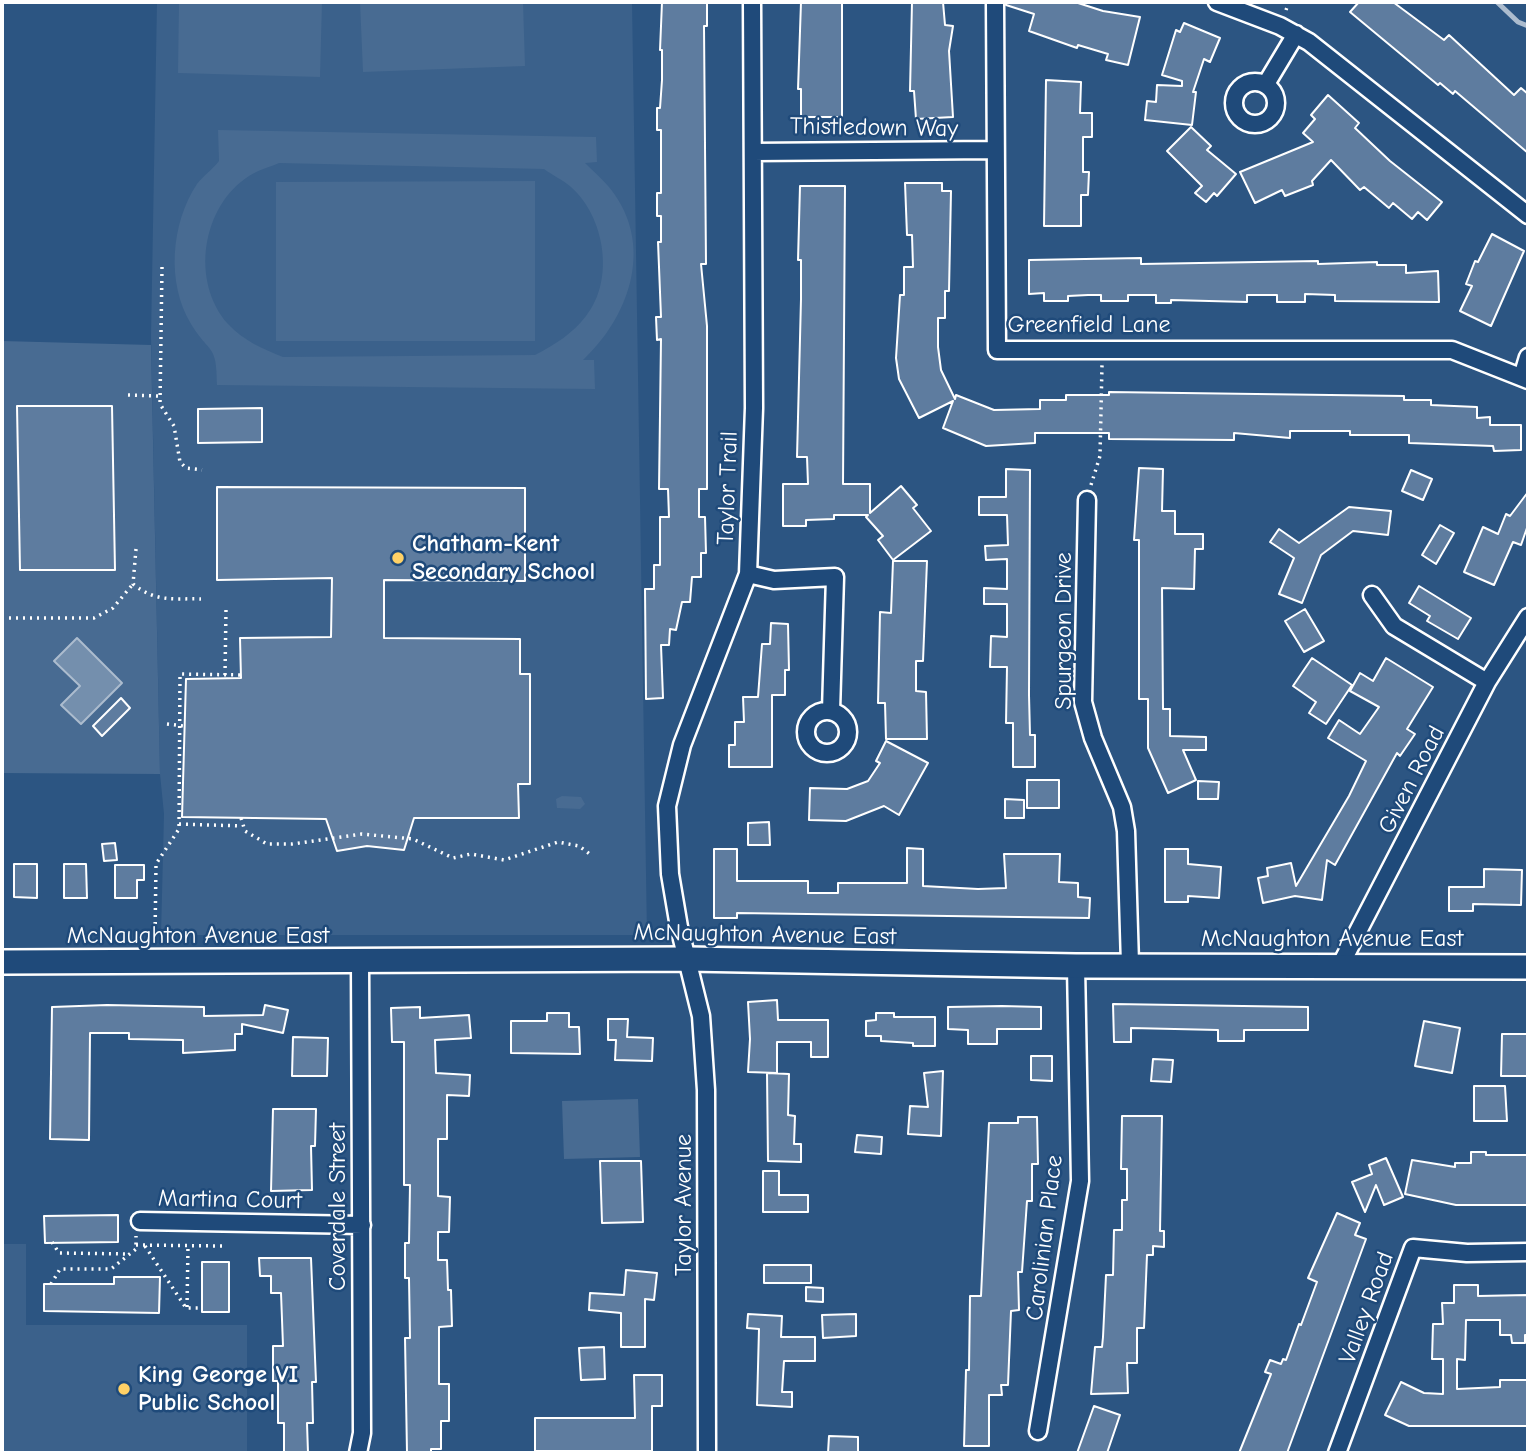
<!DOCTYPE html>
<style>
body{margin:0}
#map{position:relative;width:1530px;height:1455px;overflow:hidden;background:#2c5582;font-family:"Comic Neue",sans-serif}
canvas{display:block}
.frame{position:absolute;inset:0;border:4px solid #fff;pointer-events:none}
</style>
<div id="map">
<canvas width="1530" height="1455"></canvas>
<div class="frame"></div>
</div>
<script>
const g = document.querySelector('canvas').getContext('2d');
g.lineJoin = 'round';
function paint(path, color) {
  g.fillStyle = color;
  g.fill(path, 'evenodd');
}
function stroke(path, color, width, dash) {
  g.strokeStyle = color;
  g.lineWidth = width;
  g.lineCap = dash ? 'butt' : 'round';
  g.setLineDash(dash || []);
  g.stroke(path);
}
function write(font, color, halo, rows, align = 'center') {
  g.font = font + ' "Comic Neue",sans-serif';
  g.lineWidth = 5;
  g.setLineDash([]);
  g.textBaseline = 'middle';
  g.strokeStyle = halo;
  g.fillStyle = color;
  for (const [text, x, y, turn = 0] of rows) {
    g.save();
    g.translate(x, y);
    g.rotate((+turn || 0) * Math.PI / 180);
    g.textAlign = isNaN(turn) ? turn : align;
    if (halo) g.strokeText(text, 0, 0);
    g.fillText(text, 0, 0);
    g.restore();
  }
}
paint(new Path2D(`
 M157,2H632L647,935H161L164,814L160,774L151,336Z
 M2,1244H26V1325H247V1453H2Z`), '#3b618b');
paint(new Path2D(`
 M179,2H322L320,77L178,73Z
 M360,2H523L525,66L363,72Z
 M218,130L596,137L597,162L585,163C595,173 607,183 615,195C653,250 628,318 583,360H594L595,389L217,385C217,343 210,355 191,324C166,283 171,223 197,184C203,176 213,169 219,161ZM279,163L544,169C552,175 563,180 571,187C605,217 615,280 586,316C572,334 556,344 535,355L283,357C263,349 244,341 228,324C190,281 202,206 249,176C258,170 270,167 279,163Z
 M535,181V341H276V182Z
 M2,341L151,345L160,774L2,773Z
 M562,796L581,797L585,804L580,809L557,808L556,799Z
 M638,1099L640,1157L564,1159L562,1101Z`), '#486b92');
const water = new Path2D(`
 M77,638L122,683L81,724L61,705L80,686L54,661Z`);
paint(water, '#748fad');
stroke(water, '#acbcce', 2);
stroke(new Path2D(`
 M1497,2L1518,22L1528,26`), '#acbcce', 5);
const building = new Path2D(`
 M662,2H707V26H704L706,264H701L707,326V489H699V517H705L706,553H701V577H692L690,602H682L676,630L670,629L669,645H661L663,698L646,699L645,589H654V565H660V517H669L668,489H659L661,339L657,340L656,317H661L658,242H661V216H657V193H661V130H657V108H660L662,80V50H660Z
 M801,2H842V117H801V89H798Z
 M912,2H943L945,25L953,26L949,51L953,117L916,119L914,91H910Z
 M1006,2H1075L1103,11L1140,17L1128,65L1106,60L1108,54L1078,45L1077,48L1029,31L1034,14L1006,5Z
 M1359,2H1393L1444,40L1449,35L1514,95L1521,88L1528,94V153L1455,91L1453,94L1440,83L1438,85L1350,12Z
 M1184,23L1220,38L1210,62L1204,59L1193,92H1196L1192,125L1145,120L1147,101L1156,102L1157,85L1182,86V81L1162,75L1176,30L1180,32Z
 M1046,80L1081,82L1080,113H1092V137H1083V172H1089L1088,195H1081V226H1044Z
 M1328,95L1359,123L1355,128L1390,161L1442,202L1427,220L1418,212L1412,219L1393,203L1389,208L1364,187L1360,190L1331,160L1312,181L1313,185L1285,196L1282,190L1255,203L1240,172L1313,142L1303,133L1315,119L1311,115Z
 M1191,127L1211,146L1207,150L1236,174L1217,196L1214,193L1206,202L1195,193L1202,186L1167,151Z
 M905,183H942V191H951L949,291H945V318H938V347L941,370L955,399L956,395L994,410L1040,409V400H1066V395H1109V392L1404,396V400H1431V405L1477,407V418L1490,417V425H1521V450L1494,451L1493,446L1409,443V435H1350V431H1290V438L1234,433V440L1109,439V433H1035V443L986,446L943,428L953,401L919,418L899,379L896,358L900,295H904V267H913L912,235H907Z
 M800,186H845L843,484H870V513L901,486L917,505L913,508L931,531L893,560L878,540L883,536L866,517L868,515H834V519L806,520V526H783V484H808L807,457H797L801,299V260H798Z
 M1492,234L1524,251L1491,326L1460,311L1472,286L1466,284L1475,261L1478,262Z
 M1141,258V264L1318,261V264L1377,262V265H1406V273L1438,271L1439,302L1335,301V295L1305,294V302H1277V295H1247V302L1171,300V303H1156V295H1128V301H1101V295H1088L1068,296V301H1044V293L1029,294V260Z
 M17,406H112L115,570H20Z
 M262,408V442L198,443V409Z
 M1139,468L1163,469L1162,511H1175V534H1203V549H1195L1194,589L1162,588L1163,709H1170V736L1206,737V750H1183L1196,780L1168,793L1148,748V699H1139V540H1134Z
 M1006,469L1030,470L1029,695L1030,735H1035V767H1013V723H1006L1007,667H990L991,636L1007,637V604H984V588L1007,589V559L986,560L985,546L1008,545L1007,515H979V497H1006Z
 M1411,470L1432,479L1423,500L1402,491Z
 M217,487L525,488V581L384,580V638L520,639V674H530V784H518L519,818H414L404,850L367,846L337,851L326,819L182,817L186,679L241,678L240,638L331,637L332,578L217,580Z
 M1528,492V525L1521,545L1513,542L1494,585L1464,572L1483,527L1498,534L1506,514L1510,516Z
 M1349,507L1391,511L1388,535L1353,531L1321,555L1302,603L1279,594L1294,558L1270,542L1279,529L1299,543Z
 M1440,525L1454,533L1436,564L1422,555Z
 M893,561H927L923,661H916V691L926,692L927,739H886L885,703H878L880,612L891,613Z
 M1419,586L1471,618L1458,639L1427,621L1430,616L1409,603Z
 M1305,609L1324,641L1304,652L1285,621Z
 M771,623L788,624L789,670H785V695H772V767H729V745H735V722H744L743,697H758L762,644H770Z
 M1312,658L1352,685L1326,724L1309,713L1316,702L1293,686Z
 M1386,658L1433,687L1407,729L1415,734L1400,756L1397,753L1335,865L1327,860L1322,900L1295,896L1263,903L1258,878L1268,876L1267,868L1291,863L1296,886L1349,796L1366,761L1328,738L1339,720L1360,734L1379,707L1350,691L1360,673L1373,681Z
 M121,698L130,708L102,736L93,726Z
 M886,741L928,763L899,815L884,806L846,821L809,820L810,788L847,789L868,781L880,763L876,761Z
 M1027,780H1059V808H1027Z
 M1198,781L1219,782L1218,799H1198Z
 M1005,799L1024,800V818H1005Z
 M769,822L770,845H748V823Z
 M115,843L117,860L104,861L102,844Z
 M907,848L923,849V886L978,889L1006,888L1004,854H1060L1059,882L1078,883V897L1090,898L1089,918L737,913V918H714V849H737V881H808V893H838V883H907Z
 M1165,849H1188V864L1221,867L1219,898L1188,896V902H1165Z
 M14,864H37V898L14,897Z
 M64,864H86L87,898H64Z
 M115,865H144V880H137V898H115Z
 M1484,869L1522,870L1521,905L1473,904V911H1449V887H1484Z
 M777,1000L778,1020H828V1057H811V1042H777V1073L748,1072L750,1039L748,1002Z
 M1113,1004L1308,1007V1030H1244V1041H1218V1030L1131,1028V1042H1114Z
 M107,1005L204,1007V1016L263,1015L265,1005L288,1010L283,1033L242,1024V1034H235V1050L183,1053V1040L129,1039V1033H90L89,1140L50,1139L52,1007Z
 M1002,1006L1041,1007V1029H997V1044H968V1030L948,1029V1007Z
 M420,1007V1018L469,1015L471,1038L435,1040L436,1073L470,1075L469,1096L447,1095V1139H438V1196L450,1197L449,1232H438V1260H447L448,1290H451L452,1326L439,1327V1384H449V1421H441V1449H431V1453H407L405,1338H410L409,1278H405V1243H409L410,1185H404V1042H392L391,1008Z
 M547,1013H569V1027H579L580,1054L511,1053V1021H547Z
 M876,1013H894V1017H935V1046H913V1043L881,1041V1036H866V1021L876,1020Z
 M608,1019H628L627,1037L653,1038L652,1061L615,1060L616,1040H608Z
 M1424,1021L1460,1028L1452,1073L1415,1066Z
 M1502,1034H1528V1076H1501Z
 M293,1037L328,1038L327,1076H292Z
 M1031,1056H1052V1081L1031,1080Z
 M1153,1059L1173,1060L1171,1082L1151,1081Z
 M943,1071L941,1136L908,1134L910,1106L928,1107L924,1073Z
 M767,1073L789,1074L788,1115L795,1116L794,1144H801V1162L768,1161Z
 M1474,1086H1505L1507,1121H1474Z
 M273,1109H316L315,1146H311L312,1190L271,1191Z
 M1122,1116H1162L1160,1231H1164V1247L1153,1246V1255H1147L1144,1328H1137V1363H1127L1128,1393L1091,1394L1095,1347H1102L1103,1337L1106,1275H1113L1114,1230H1122V1200H1127V1169H1121Z
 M1018,1117H1037L1038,1164H1032V1201H1027L1022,1272H1018L1019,1310L1011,1311L1008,1385H1001L1002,1395H989V1446H964L966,1370H969L970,1296H981L989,1123H1018Z
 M857,1135L882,1137L881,1154L855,1152Z
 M1471,1152H1486V1155H1528V1205H1456L1405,1194L1412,1160L1455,1167V1163H1471Z
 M1386,1158L1403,1197L1384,1205L1376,1185L1365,1212L1352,1182L1372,1174L1369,1165Z
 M600,1161H641L643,1222L602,1223Z
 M763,1171H779V1195H808V1212H763Z
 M1337,1213L1360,1223L1355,1235L1366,1239L1287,1453H1239L1271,1374L1265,1372L1270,1360L1281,1364L1283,1359L1286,1360L1299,1324L1301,1325L1317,1282L1308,1278Z
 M118,1215V1242L45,1243L44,1216Z
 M259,1258H311L316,1382H312L313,1423H307L308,1453H284V1423H278V1381H273V1346H283L281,1293H271V1276H260Z
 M202,1262H229V1312H202Z
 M764,1265H811V1283H764Z
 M626,1270L657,1273L654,1300L645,1299V1347H621V1313L589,1310L590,1293L624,1295Z
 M114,1277H160L159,1313L44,1311V1284H114Z
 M1454,1285H1478V1296L1528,1295V1335H1525V1343H1512L1511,1335H1500V1320H1466L1465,1360L1457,1359V1389L1500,1387V1380H1528V1426H1409L1385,1415L1401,1382L1424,1393L1443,1394V1359H1432L1433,1324H1443L1442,1303H1454Z
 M806,1287L823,1288V1302L806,1301Z
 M748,1314L782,1316L781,1337H815V1361H784L782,1392H792V1407L757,1405L759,1329L747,1328Z
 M856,1314V1336L823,1338L822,1315Z
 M604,1347L605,1379L581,1380L579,1348Z
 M634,1375H662V1406H652V1451H535V1418H635Z
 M1094,1406L1120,1415L1107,1453H1077Z
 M829,1436L858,1437V1453H828Z`);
paint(building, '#5e7c9f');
stroke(building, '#fff', 2);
const street = new Path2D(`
 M995,2L997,350H1452L1528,380
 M1217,2L1280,26L1309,42L1528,215
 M1234 103a21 21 0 1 1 42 0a21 21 0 1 1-42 0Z
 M1266,84L1296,34
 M753,152L994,150
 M1522,377L1528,357
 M1087,500L1083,702L1093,738L1122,807L1126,831L1130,964
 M748,574L774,580L835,577L831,711
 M1372,595L1394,626L1487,682
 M806 732a21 21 0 1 1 42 0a21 21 0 1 1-42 0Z
 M1340,966L1487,682L1528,617
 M140,1221L362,1225
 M1038,1431L1080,1181L1076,966
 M358,1453L362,1433L360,961
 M707,1453L706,1090L701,1016L679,927L670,874L667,806L682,745L748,574L754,408L752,2
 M1337,1453L1413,1248L1467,1253L1528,1252`);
const secondary = new Path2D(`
 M2,962L688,959L1076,966L1528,967`);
stroke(street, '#fff', 21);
stroke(secondary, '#fff', 28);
stroke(new Path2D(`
 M1286,10L1289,2
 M162,267L160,404L174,426L180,462L186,468L202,470
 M128,395L159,396
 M1091,485L1100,456L1102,365
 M136,549L133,584C157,603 173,598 201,599
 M2,618H94L113,608L133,584
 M225,675L226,609
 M167,724L184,726
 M241,818L245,831L267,844H292L362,834L413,839L453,858L471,854L504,860L558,842L579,846L591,855
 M179,824L242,826
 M155,938L156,864L179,829L180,674L241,675
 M52,1242L59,1253L128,1254
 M136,1245L223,1246
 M145,1246L186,1308H200
 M51,1284L60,1269H111L136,1249V1236
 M187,1307L188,1246`), '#fff', 3.5, [2, 5]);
stroke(street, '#1f4a7a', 16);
stroke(secondary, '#1f4a7a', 23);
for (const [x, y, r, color] of [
 [398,558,7,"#ffd166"],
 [124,1389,7,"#ffd166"]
]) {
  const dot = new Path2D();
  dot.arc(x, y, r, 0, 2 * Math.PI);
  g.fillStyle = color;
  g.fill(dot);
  stroke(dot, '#1f4a7a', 2.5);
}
write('24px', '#fff', '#1f4a7a', [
 ["Thistledown Way",874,128,1],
 ["Greenfield Lane",1089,325],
 ["Taylor Trail",728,488,-88],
 ["Spurgeon Drive",1064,631,-90],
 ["Given Road",1412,780,-63],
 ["McNaughton Avenue East",765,935,1],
 ["McNaughton Avenue East",198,936],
 ["McNaughton Avenue East",1332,939],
 ["Martina Court",230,1200,1],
 ["Taylor Avenue",684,1205,-90],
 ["Coverdale Street",338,1207,-90],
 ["Carolinian Place",1045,1238,-83],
 ["Valley Road",1367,1308,-70]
]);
write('bold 24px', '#fff', '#1f4a7a', [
 ["Chatham-Kent",412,544],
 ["Secondary School",412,572],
 ["King George VI",138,1375],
 ["Public School",138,1403]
], 'left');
</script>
